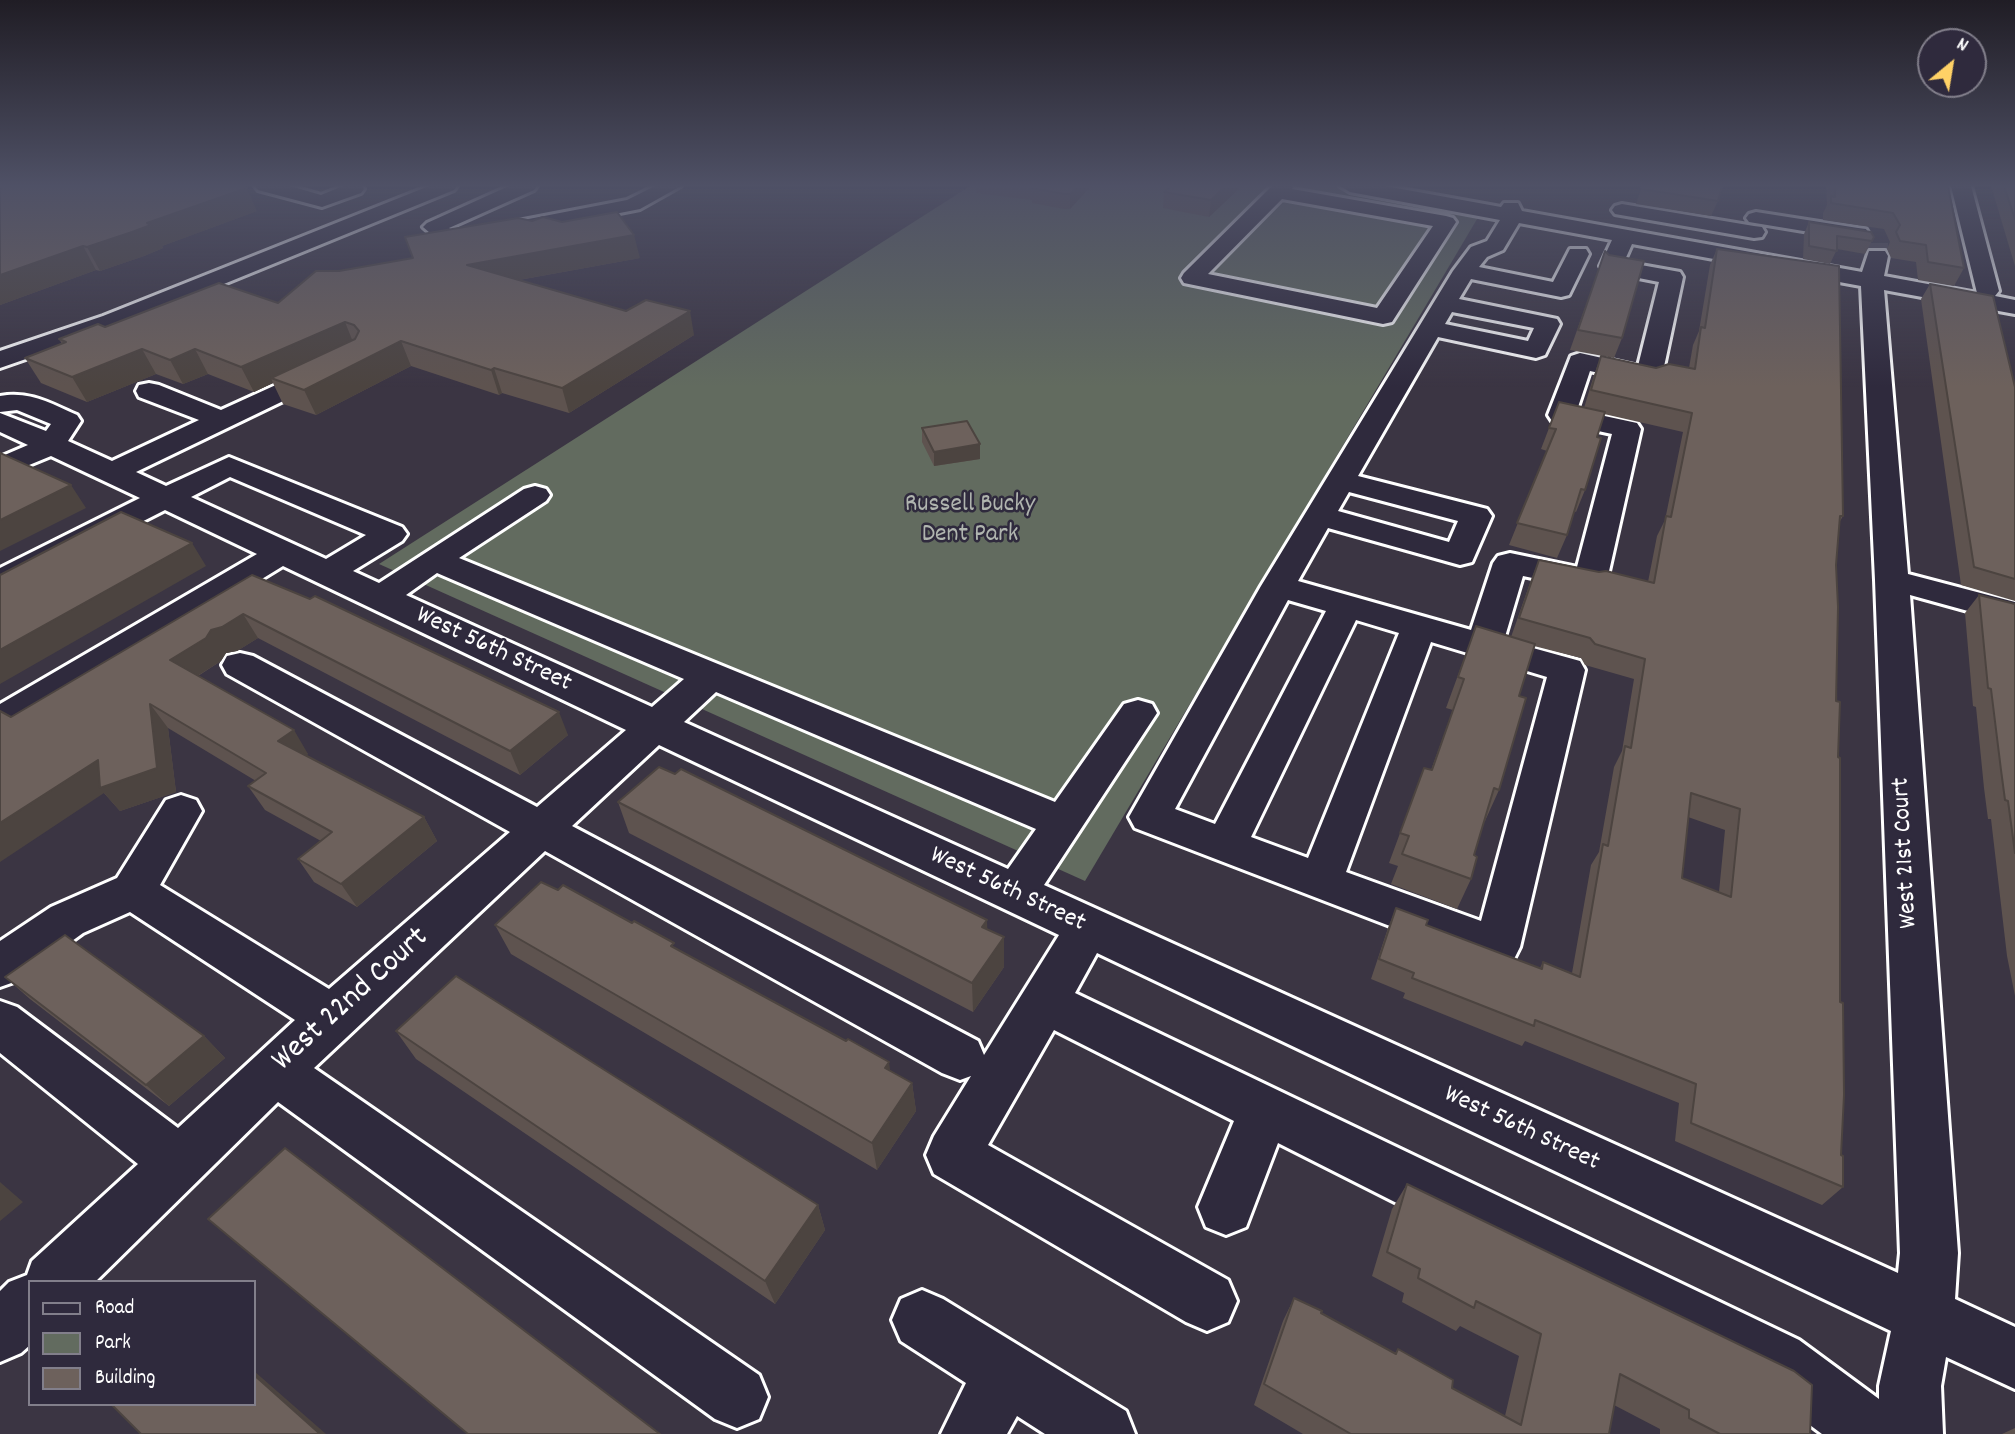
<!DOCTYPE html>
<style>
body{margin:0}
#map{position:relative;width:2015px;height:1434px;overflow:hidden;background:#3b3543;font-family:Dekko,sans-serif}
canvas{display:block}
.legend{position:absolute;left:28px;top:1280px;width:228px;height:126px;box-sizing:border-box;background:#2f2a3d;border:2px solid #827f8b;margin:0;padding:9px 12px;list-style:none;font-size:21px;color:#fff}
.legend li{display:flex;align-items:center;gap:14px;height:35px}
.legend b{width:35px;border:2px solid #827f8b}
.north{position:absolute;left:1917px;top:28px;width:70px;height:70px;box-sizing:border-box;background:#2f2a3d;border:2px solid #827f8b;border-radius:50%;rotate:30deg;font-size:19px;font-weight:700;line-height:28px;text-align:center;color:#fff}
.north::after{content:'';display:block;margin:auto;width:24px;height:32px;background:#ffd166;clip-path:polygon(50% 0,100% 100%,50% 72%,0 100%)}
</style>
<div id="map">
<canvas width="2015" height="1434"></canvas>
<ul class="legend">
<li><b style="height:9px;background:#2f2a3d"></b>Road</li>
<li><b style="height:19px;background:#626b5f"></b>Park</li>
<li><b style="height:19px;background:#6d615c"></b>Building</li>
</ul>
<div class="north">N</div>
</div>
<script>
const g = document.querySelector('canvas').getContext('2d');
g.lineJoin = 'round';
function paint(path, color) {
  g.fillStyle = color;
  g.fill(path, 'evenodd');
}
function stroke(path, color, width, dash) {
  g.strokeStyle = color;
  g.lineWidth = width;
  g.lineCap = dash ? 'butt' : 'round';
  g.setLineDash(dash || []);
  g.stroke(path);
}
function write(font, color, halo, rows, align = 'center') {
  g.font = font + ' Dekko,sans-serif';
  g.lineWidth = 5;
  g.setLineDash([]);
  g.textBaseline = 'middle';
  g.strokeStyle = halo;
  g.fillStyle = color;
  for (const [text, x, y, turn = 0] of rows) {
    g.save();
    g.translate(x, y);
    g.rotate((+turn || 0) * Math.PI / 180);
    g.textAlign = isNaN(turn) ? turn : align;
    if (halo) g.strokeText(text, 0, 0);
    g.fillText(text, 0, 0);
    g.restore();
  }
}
paint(new Path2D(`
 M970,186H1356L1483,209L1085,881L379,564Z`), '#626b5f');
stroke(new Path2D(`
 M1877,243V256`), '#4f4956', 22, [22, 11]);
const minor = new Path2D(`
 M255,186H290L321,195L343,186H362L364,189L361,193L322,207L258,190Z
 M429,186H457L454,190L121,326L0,368V351L103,316Z
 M509,186H537L534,190L449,228L456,233L627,200L655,186H681L640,209L452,246L444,245L423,227L427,223Z
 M1272,186H1294L1292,189L1446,216L1453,218L1456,222L1392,322L1383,324L1184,283L1181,278L1184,273ZM1282,199L1433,226L1377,308L1208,274Z
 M1340,186H1385L1501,207L1504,203H1518L1522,211L1862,272L1869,251H1885L1888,256L1884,276L1977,293L1951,186H1971L1999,291L1995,296L2015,300V314L1884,290L1908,574L2015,602V624L1910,595L1958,1253L1955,1299L2015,1327V1389L1946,1357L1941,1386L1943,1434H1822L1755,1384L1278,1143L1246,1227L1226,1235L1206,1227L1198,1207L1234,1121L1054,1030L988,1145L1228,1280L1237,1301L1228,1322L1207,1331L1186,1322L934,1174L926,1155L934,1136L971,1076L960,1080L942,1073L545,851L314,1068L759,1375L768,1397L759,1419L737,1428L715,1419L278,1102L95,1282H30V1345L21,1353L0,1362V1291L9,1282L27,1275L32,1261L138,1164L0,1053V1001L17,1007L178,1128L295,1020L130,912L83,933L17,981L0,987V941L51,907L117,878L166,800L181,795L196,800L202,811L160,885L329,989L510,832L227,674L222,665L227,656L240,653L253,656L537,807L626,730L283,566L14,731L0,734V704L257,554L165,510L12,588L0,591V568L140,498L51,456L0,477V457L28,445L0,432V413L46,431L51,424L17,410L0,412V396C31,391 49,403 77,415L81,421L68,441L112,461L199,420L139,397L136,391L139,385L149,383L159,385L221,410L324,363L333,365L337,371L333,377L136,472L166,486L229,457L402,527L407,534L402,541L353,571L379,583L524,489L535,486L546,489L550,495L546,501L459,558L1055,802L1124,704L1138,700L1152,704L1157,713L1044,885L1898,1273L1900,1253L1875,580L1861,286L1632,244L1624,262L1680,272L1683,277L1662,376L1658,382L1649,384L1590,371L1577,410L1637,423L1641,429L1607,580L1602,587L1590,590L1523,576L1504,640L1580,661L1585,670L1520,947L1513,961L1497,967L1481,961L1135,828L1129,817L1261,586L1453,271L1471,247L1487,241L1500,220L1350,192ZM1519,223L1612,240L1600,266L1603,271L1659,282L1638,366L1580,353L1571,356L1548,415L1552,421L1612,434L1577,567L1510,553L1498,556L1493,563L1471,630L1298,581L1328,528L1460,565L1472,562L1492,516L1487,509L1358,476L1438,337L1536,358L1545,355L1560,324L1557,319L1459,299L1471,279L1561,297L1569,295L1589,254L1586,249H1570L1553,282L1479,267L1487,257L1503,250ZM1452,312L1534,328L1528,341L1445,324ZM230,477L366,535L326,559L191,497ZM1349,492L1458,521L1449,542L1338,511ZM437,573L684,679L652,707L406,595ZM1288,600L1326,611L1215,824L1175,809ZM1356,620L1399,633L1308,858L1251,837ZM1431,642L1547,677L1481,921L1346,872ZM716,692L1036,829L1008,869L684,722ZM659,745L1059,935L984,1055L978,1041L572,826ZM1097,953L1891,1331L1879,1386V1399L1799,1340L1075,993Z
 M1622,204L1754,226L1762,227L1765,232L1762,237L1754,238L1615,214L1612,210L1615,206Z
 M1756,212L1858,228L1866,229L1869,234L1866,239L1858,240L1749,222L1746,218L1749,214Z
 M922,1290L943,1299L1126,1411L1135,1434H1045L1017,1416L1007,1434H941L966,1383L901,1341L892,1320L901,1299Z`);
stroke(minor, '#fff', 6);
paint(minor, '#2f2a3d');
paint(new Path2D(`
 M0,186L257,211L162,246L163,248L144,256L100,271L96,270L0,305Z
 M976,186H1091L1070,209H1064L1032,203V200L976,193Z
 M1171,186H1242L1209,217L1163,208L1164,192Z
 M1642,186L1718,201L1711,216L1636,204Z
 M1826,186H1948L1964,268L1954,286L1918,280L1916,262L1891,258L1887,249L1890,242L1884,229L1823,220V213L1827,205Z
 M1991,186H2015V266Z
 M1809,222L1874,237L1865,254L1837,249L1830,264L1803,259L1804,234Z
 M1717,249L1843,516L1839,523L1836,565L1841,1155L1843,1187L1822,1205L1675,1141L1679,1103L1525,1041L1522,1046L1403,998L1405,993L1371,979L1388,928L1396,908L1426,925L1540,968L1543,962L1572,973L1591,865L1599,852L1614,767L1622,751L1634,679L1585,665L1581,658L1534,646L1519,696L1499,790L1485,821L1484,820L1474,855L1471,879L1457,909L1391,884L1398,866L1389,863L1424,768L1431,770L1453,710L1446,708L1476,626L1511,637L1531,580L1539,560L1648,582L1657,536L1665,520L1683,432L1604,414L1597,437L1585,490L1576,512L1574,511L1567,535L1557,558L1509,545L1547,451L1541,449L1559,402L1584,408L1594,375L1601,356L1656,368H1689L1693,345L1699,331L1710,265ZM1688,817L1725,830L1719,892L1682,878Z
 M1605,251L1622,338L1614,358L1570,350Z
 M640,258L519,280L694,335L569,413L502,393L499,395L411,366L316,415L283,404L273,383L254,392L208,374L183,384L156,374L87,402L41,383L25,358L62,344L59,339L105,327L278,303L339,271Z
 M1930,284L2015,387V601L1961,585L1921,299Z
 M922,428L980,459L934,466L922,442Z
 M252,575L568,735L520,775L258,638L237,651L226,653L221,661L198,676L308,754L306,755L424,817L437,841L357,907L314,882L298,859L321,841L265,810L248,786L256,781L168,728L176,792L120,811L104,793L11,717Z
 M1979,595L2015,604V996L2007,956L1991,819H1988L1984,788L1976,707L1973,706L1965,613Z
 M618,802L987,929L1004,937V967L973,1012L629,833Z
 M558,890L676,949L912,1083L916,1111L877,1170L511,954L495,925Z
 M5,977L204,1036L225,1058L169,1106L30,999Z
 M396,1031L818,1205L825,1230L775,1304L416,1059Z
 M1407,1184L1810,1434H1660V1429L1614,1405L1609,1434H1303L1254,1405L1283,1321L1294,1298L1395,1353L1398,1349L1452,1388L1505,1416L1519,1356L1460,1326L1456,1331L1402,1302L1404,1293L1372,1276L1392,1209Z
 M2015,1428V1434H2002Z`), '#5e534f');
paint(new Path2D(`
 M1078,186H1091L1070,209V194Z
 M1226,186H1242L1209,217L1211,200Z
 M247,188L257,211L162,246L163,248L144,256L100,271L87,247L147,223Z
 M634,235L640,258L474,288L467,265Z
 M83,246L96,270L0,305V275Z
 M690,311L694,335L569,413L562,388Z
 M345,322L355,347L271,378L273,383L254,392L241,367Z
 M401,341L411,366L316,415L304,390Z
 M142,349L156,374L87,402L72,377Z
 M195,349L208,374L183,384L170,360Z
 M494,368L502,393L499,395L491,370Z
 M980,444V459L934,466V452Z
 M71,485L86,508L0,551V520Z
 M192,543L206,566L0,684V650Z
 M243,614L258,638L237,651L226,653L221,661L186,683L170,660L211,630Z
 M150,704L168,728L176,792L120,811L104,793L0,862V823Z
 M559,712L568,735L520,775L510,751Z
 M294,730L308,754L293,765L278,741Z
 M424,817L437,841L357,907L341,884Z
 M987,920L988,950L982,927Z
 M1004,937V967L973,1012L972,983Z
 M204,1036L225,1058L169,1106L146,1085Z
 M889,1062L893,1090L885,1068Z
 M912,1083L916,1111L877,1170L872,1143Z
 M0,1182L23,1202L0,1221Z
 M818,1205L825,1230L775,1304L765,1281Z
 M254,1371L326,1434H320L254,1375Z`), '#4c4440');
const building = new Path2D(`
 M0,186H240L247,188L147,223L151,225L132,232L87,247L83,246L0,275V189L2,188H0Z
 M1035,186H1078L1070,194H1064L1032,188Z
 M1171,186H1226L1211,200L1164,192Z
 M1642,186H1722L1718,201L1641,189Z
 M1835,186H1948L1964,268L1928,262L1926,245L1900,241L1896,232L1900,225L1893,213L1831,203V196L1835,197Z
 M2004,186H2015V219Z
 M617,212L634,235L467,265L626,311L646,300L690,311L562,388L494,368L491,370L401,341L304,390L271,378L355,339L359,331L354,325L345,322L241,367L195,349L170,360L142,349L72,377L25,358L66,342L59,339L98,324L105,327L219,283L278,303L316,271H339L413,258L405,237L518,218L532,221L543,217L562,222Z
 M1809,222L1871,232L1874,237L1872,241L1837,236V251L1809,246Z
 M1717,249L1839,266L1843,516H1840L1836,565L1838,607L1836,701L1840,702L1838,757L1840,758V1002L1843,1003L1844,1095L1841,1155L1843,1156V1187L1691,1123L1696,1084L1535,1020L1534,1026L1412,978L1414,973L1379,959L1396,908L1428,920L1426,925L1542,969L1543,962L1580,977L1603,844L1608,846L1625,746L1631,748L1645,659L1595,644L1590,638L1519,618L1539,560L1599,572L1606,571L1654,583L1666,516L1671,517L1692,413L1591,390L1601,356L1656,368L1669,364L1695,369L1701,327L1705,328ZM1691,793L1740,809L1731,897L1682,878Z
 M1605,251L1609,255L1644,261L1622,338L1578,330Z
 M1930,284L1993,296L2015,387V579L1974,567Z
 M1559,402L1605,412L1597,437L1601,438L1585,490L1581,489L1567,535L1517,523L1556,429L1549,428Z
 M967,421L980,444L934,452L922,428Z
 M0,453L71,485L0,520Z
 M121,512L192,543L0,650V575Z
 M252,575L310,599L315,596L559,712L510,751L243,614L222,627L211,630L206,638L170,660L294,730L278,741L424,817L341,884L298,859L332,832L248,786L266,773L150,704L157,768L100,788L98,760L0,823V711L11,717Z
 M1979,595L2015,604V853L2008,801L2005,800L2001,770L1991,689L1988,688Z
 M1476,626L1535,644L1519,696L1526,698L1499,790L1494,788L1474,855L1477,857L1471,879L1402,854L1409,836L1400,833L1424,768L1432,770L1464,679L1458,677Z
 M659,767L675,774L681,769L987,920L982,927L1004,937L972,983L618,802Z
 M541,882L558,890L563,885L632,923L634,921L674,943L671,946L846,1041L848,1039L889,1062L885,1068L912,1083L872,1143L495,925Z
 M65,935L204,1036L146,1085L5,977Z
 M456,976L818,1205L765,1281L396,1031Z
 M285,1148L660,1434H468L208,1219Z
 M1407,1184L1794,1371L1812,1385L1810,1434H1720L1689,1418V1410L1620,1374L1609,1434H1351L1264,1384L1294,1298L1322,1311L1321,1313L1396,1354L1398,1349L1453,1380L1452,1388L1521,1425L1541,1334L1476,1301L1474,1308L1418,1278L1420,1269L1387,1252Z
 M254,1375L320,1434H141L111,1404H254Z`);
paint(building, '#6d615c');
stroke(building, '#4c4440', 2);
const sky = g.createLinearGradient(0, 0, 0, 387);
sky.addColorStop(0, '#201d25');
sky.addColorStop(0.48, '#4f5166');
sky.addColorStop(1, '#4f516600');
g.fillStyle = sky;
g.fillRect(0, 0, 2015, 387);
write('26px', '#b0b5af', '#2f2a3d', [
 ["Russell Bucky",970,506],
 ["Dent Park",970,536]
]);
write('26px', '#fff', '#2f2a3d', [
 ["West 56th Street",493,651,25],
 ["West 21st Court",1907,853,-93],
 ["West 56th Street",1007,891,25],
 ["West 56th Street",1521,1130,25]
]);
write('32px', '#fff', '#2f2a3d', [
 ["West 22nd Court",352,1001,-42]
]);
</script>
